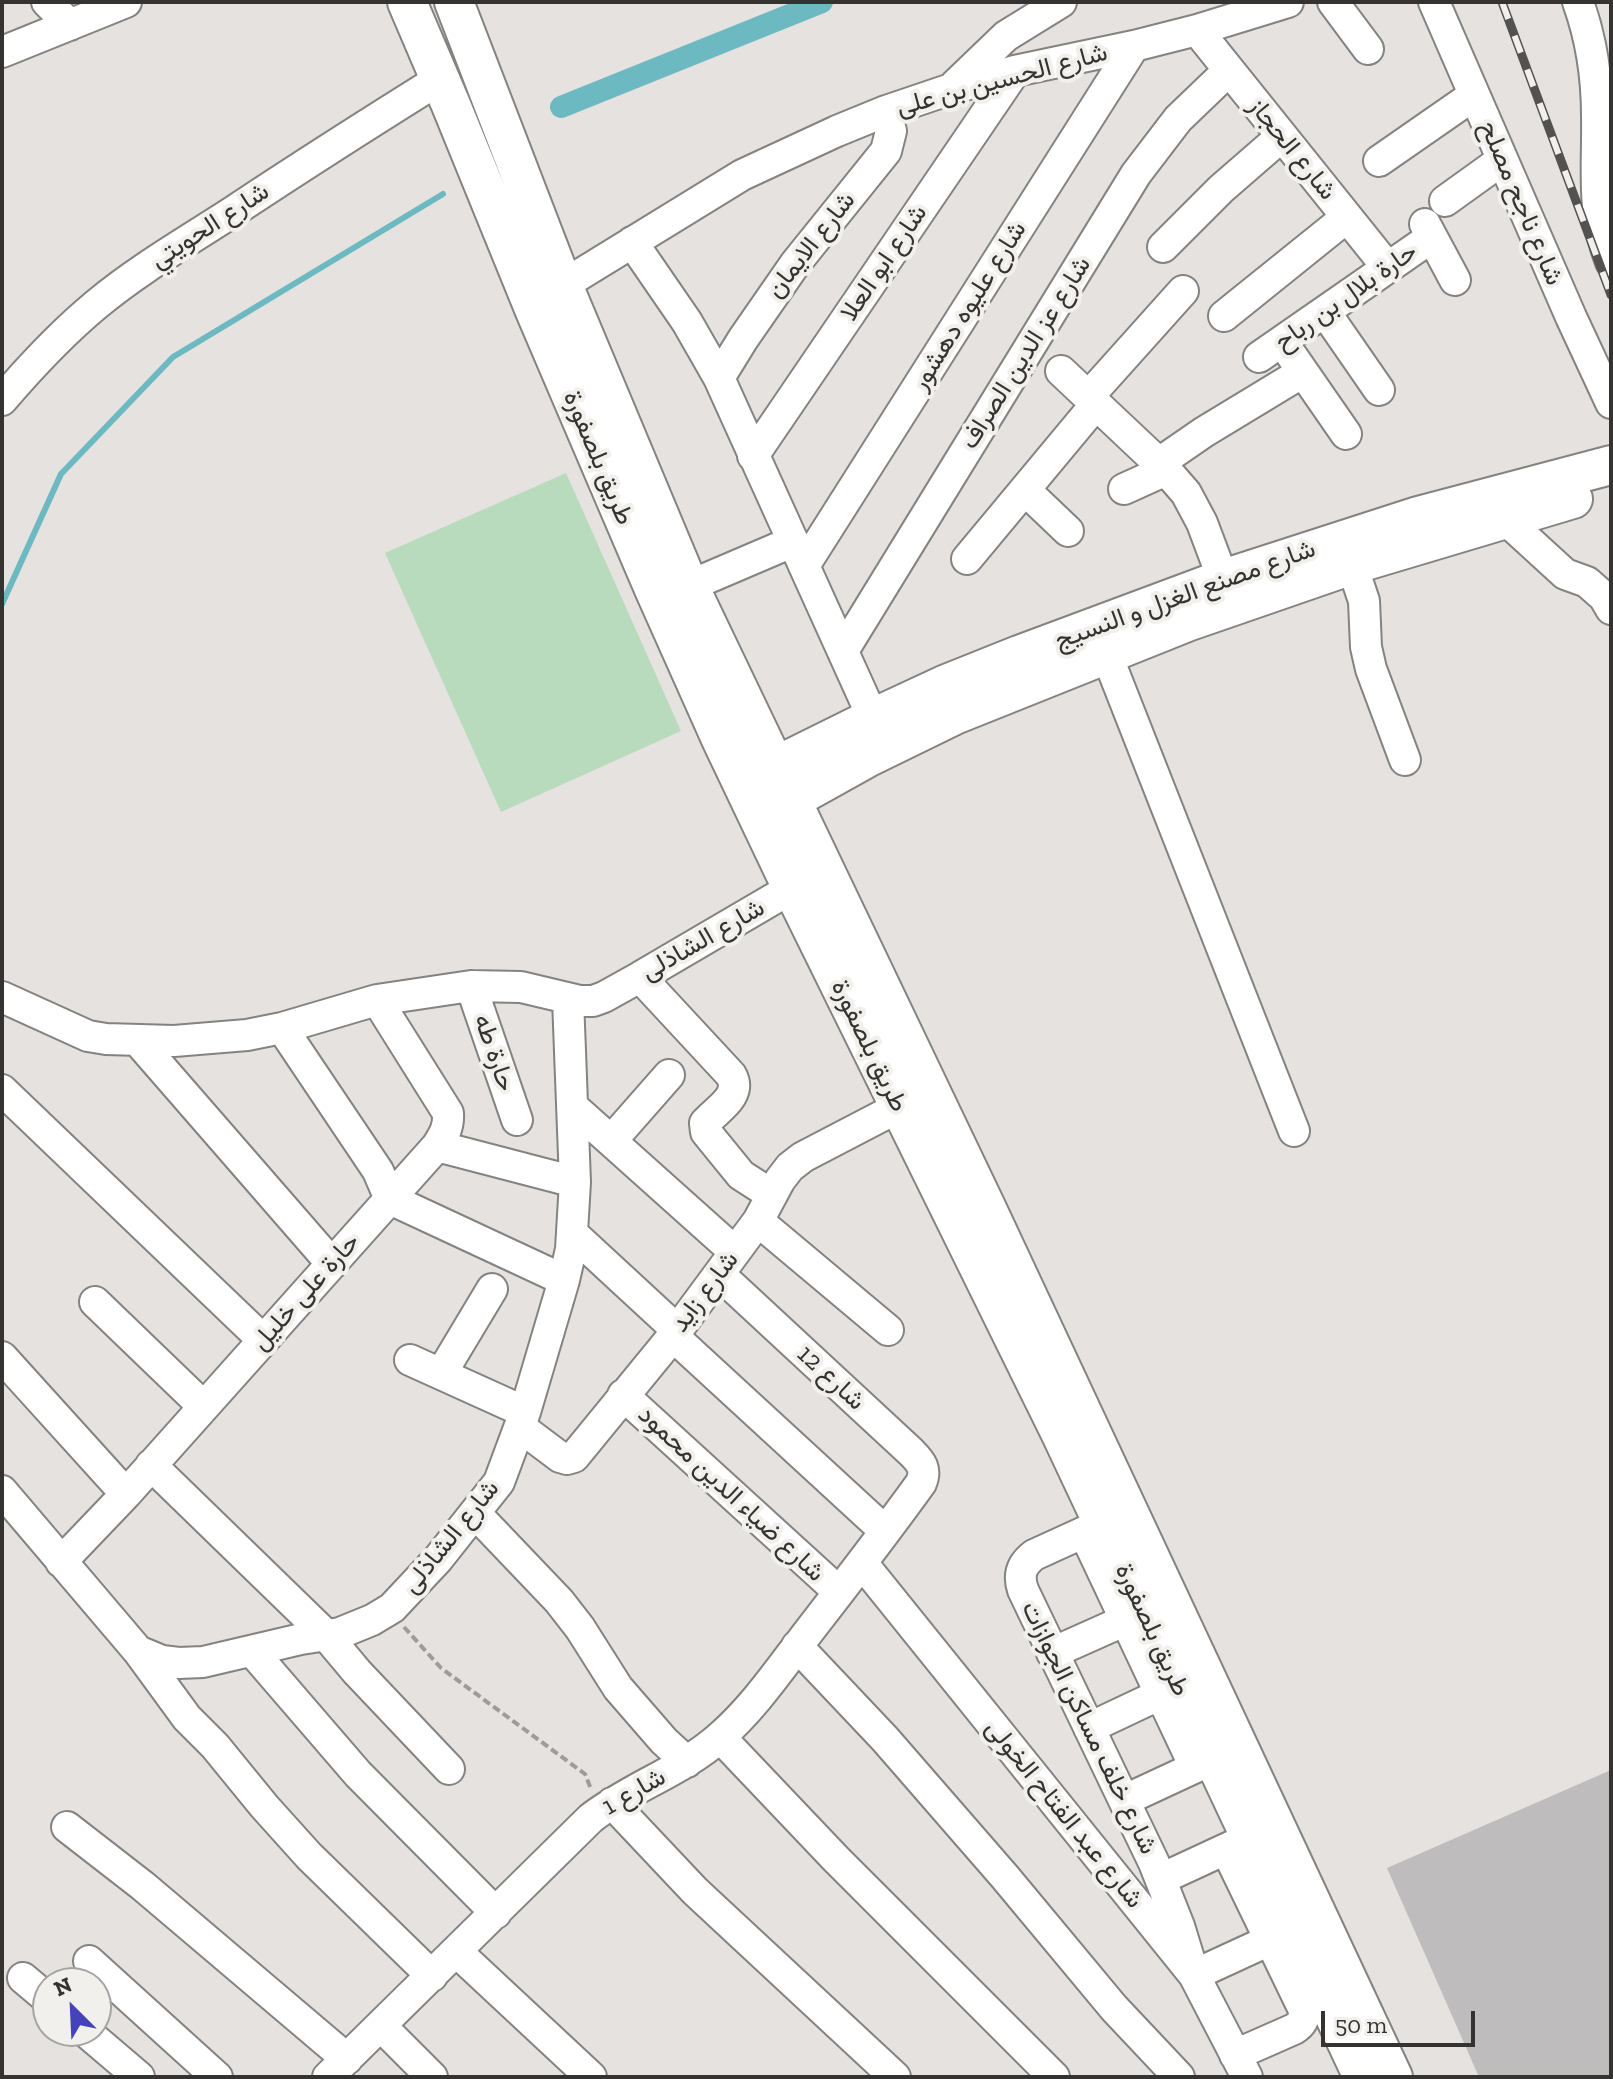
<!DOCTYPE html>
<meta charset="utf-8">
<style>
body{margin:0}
#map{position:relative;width:1613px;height:2079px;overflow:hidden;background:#e5e2df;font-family:"Zilla Slab",serif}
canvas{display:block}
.frame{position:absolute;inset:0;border:4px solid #343332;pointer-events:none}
.north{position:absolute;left:32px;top:1967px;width:80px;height:80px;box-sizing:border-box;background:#f2f0ec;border:2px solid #a6a4a2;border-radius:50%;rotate:336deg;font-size:22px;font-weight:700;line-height:32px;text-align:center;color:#343332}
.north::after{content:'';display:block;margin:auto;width:28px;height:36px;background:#4543b9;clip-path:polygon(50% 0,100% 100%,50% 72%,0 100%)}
.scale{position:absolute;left:1321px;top:2011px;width:154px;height:36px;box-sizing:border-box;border:4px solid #343332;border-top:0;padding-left:10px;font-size:24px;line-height:28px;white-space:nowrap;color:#343332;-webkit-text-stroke:6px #f2f0ec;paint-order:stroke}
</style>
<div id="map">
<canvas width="1613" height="2079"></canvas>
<div class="frame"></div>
<div class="north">N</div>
<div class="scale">50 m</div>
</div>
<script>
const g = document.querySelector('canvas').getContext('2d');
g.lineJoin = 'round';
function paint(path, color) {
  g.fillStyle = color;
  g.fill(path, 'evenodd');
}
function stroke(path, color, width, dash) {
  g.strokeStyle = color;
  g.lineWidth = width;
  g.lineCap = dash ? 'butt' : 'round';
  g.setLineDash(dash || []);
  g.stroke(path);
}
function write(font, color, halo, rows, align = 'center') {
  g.font = font + ' "Zilla Slab",Vazirmatn,serif';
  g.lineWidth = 8;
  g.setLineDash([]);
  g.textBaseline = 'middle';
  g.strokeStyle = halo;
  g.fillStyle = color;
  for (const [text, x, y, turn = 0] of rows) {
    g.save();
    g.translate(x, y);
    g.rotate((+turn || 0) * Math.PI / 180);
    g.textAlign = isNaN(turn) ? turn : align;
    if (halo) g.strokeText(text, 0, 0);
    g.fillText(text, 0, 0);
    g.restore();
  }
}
paint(new Path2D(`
 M566,473L681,731L501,812L385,553Z`), '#b9dbbd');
stroke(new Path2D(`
 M2,604L61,474L173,357L443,194`), '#6db9c1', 6);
stroke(new Path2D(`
 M561,107L822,2`), '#6db9c1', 22);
paint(new Path2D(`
 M1611,1770V2077H1479L1387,1868Z`), '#bfbcbe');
const minor = new Path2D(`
 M47,2L70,25
 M1333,2L1368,49
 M1434,2L1571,317L1611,403
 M1578,2C1591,38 1597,78 1597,116C1598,169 1591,211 1611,262
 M1197,30L1388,268
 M2,52L126,2
 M955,85L1006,36L1061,2
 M1379,161L1474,95
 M1445,201L1502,160
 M1425,224L1455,280
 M632,242L687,322L719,378L873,718
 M1163,247L1221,189L1282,136
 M563,285L742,175L837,131L886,111L951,89L1015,71L1134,46L1197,30L1288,2
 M1325,312L1379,390
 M1224,316L1347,217
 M1292,356L1346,434
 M1259,357L1432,237
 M1061,371L1166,470L1186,493L1202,523L1223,579
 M719,378L743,339L795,264L886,151L891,131L886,111
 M1088,397L1183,291
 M2,400C32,365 62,333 97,304C139,269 188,241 234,211C302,166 371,122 440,79
 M753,456L1015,71
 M1159,463L1204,432L1303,372
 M1124,489L1166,470
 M1025,490L1068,531
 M1506,520L1565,574L1587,582L1604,597L1611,609
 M967,559L1096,404
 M1352,565L1364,601L1366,647L1371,669L1405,760
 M804,566L1134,46
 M689,586L792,542
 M843,651L1136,174L1178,119L1228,71
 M1106,653L1294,1131
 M640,977L731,1075C743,1096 717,1109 705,1123L706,1132L741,1175L772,1195
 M471,986L517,1120
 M2,997L88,1036L106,1039L174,1041L247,1035L282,1028L377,1000L471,986L521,987L580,1001H593L604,997L640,977L792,888
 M282,1028L378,1171L390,1199L564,1280
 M138,1041L332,1264
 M2,1090L263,1340
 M573,1107L735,1252
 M611,1141L669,1075
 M437,1146L575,1182
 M758,1221L888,1330
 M572,1233L677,1330
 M95,1302L203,1406
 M673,1336L885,1531
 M2,1357L126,1494
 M410,1360L525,1412
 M441,1374L492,1289
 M623,1395L839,1592
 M520,1427L560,1457L567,1459L574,1457L673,1336L758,1221L780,1180L790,1167L803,1157L899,1107
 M151,1465L326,1635L357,1672L449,1769
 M2,1491L138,1651L162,1661L179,1663L203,1662L301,1639L340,1633L372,1620L392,1608L438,1559L499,1482L525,1412L564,1280L571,1249L575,1182L568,999
 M475,1513L559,1601L580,1628L618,1688L664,1741L687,1762
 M1102,1524L1034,1555C1021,1565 1018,1575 1023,1590L1154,1863L1179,1926L1194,1975L1270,1940
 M1084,1532L1195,1767
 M61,1562L126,1494L437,1146C444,1135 449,1127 448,1113L377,1000
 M862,1563L1194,1975L1247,2077
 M797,1646L885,1739L1005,1877L1114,2008L1179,2077
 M138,1651L187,1718L215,1746L264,1806L309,1856L432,1976
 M252,1651L358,1774L496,1913
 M1052,1653L1126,1620
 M1089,1728L1161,1694
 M720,1737L836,1859L1054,2077
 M1125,1800L1211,1760
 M612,1803L695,1891L895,2077
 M67,1827L143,1886L347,2059
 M1226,1849L1304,2010C1304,2020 1302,2024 1294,2029L1235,2055
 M1161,1879L1243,1841
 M457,1952L591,2077
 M89,1961L217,2077
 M23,1978L48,1999
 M381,2026L432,2077
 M85,2031L139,2077
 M328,2077L591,1818C631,1787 682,1771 720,1737C753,1708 777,1673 803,1639C843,1587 883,1536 921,1483C927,1469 921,1462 911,1452L719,1274`);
const major = new Path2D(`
 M407,2L451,105L535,311L654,589L721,739L792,888L1061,1434L1363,2077
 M454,2L563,285L689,586L986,1207L1393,2077
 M774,767L873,718L944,685L1019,655L1223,579L1418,516L1611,465
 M790,801L869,757L957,714L1187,622L1352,565L1573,499`);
stroke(minor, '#858380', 34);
stroke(major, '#858380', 42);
stroke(new Path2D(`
 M404,1627L441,1668L585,1774L591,1789`), '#9e9c9a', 4, [8, 4]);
stroke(minor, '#fff', 30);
stroke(major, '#fff', 38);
const rail = new Path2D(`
 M1502,2L1611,295`);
stroke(rail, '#545251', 9);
stroke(rail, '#f2f0ec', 6, [18]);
write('26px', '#343332', '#f2f0ec', [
 ["شارع الحسين بن على",1002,80,-15],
 ["شارع الحجاز",1292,149,51],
 ["شارع ناجح مصلح",1521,203,67],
 ["شارع الحويتي",210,226,-33],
 ["شارع الايمان",811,245,-52],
 ["شارع ابو العلا",884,263,-56],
 ["حارة بلال بن رباح",1346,297,-35],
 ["شارع عليوه دهشور",969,306,-58],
 ["شارع عز الدين الصراف",1026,353,-58],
 ["طريق بلصفورة",598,458,67],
 ["شارع مصنع الغزل و النسيج",1185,595,-20],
 ["شارع الشاذلى",703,940,-30],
 ["طريق بلصفورة",869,1046,64],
 ["حارة طه",494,1053,71],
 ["حارة على خليل",306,1292,-48],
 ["شارع زايد",705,1292,-53],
 ["شارع 12",831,1378,43],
 ["شارع ضياء الدين محمود",731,1494,43],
 ["شارع الشاذلى",451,1537,-51],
 ["طريق بلصفورة",1152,1630,65],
 ["شارع خلف مساكن الجوازات",1089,1728,64],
 ["شارع 1",634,1792,-30],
 ["شارع عبد الفتاح الخولى",1064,1814,51]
]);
</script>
